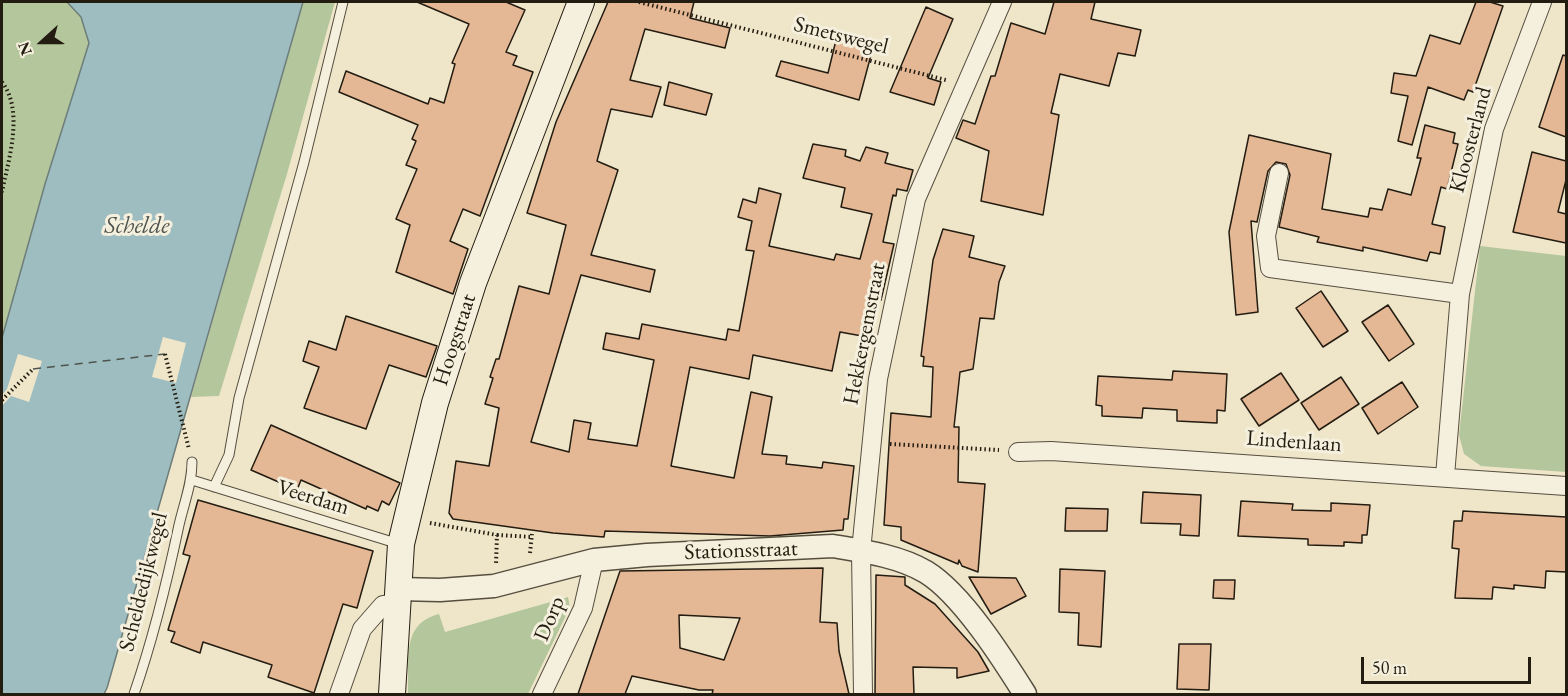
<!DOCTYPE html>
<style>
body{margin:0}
#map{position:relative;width:1568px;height:696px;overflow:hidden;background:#efe6ca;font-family:"EB Garamond",serif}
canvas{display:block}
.frame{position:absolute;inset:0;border:3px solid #231c11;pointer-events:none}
.north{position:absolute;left:12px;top:12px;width:60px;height:60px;-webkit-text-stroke:4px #f5efdd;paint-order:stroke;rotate:249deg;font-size:16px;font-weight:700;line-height:24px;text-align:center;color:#231c11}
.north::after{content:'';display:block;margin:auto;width:21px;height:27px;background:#231c11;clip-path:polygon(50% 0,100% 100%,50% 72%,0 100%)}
.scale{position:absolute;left:1361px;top:657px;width:170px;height:27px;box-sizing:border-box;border:3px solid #231c11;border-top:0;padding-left:8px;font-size:18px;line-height:21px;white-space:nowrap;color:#231c11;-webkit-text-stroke:4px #f5efdd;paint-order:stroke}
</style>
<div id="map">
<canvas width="1568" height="696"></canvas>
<div class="frame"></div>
<div class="north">N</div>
<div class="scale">50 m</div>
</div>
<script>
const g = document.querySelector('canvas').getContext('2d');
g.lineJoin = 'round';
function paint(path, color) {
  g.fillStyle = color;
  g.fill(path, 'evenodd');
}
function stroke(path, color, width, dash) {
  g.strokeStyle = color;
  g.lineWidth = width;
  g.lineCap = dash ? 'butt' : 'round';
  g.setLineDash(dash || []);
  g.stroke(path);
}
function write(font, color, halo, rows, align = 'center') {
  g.font = font + ' "EB Garamond",serif';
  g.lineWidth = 6;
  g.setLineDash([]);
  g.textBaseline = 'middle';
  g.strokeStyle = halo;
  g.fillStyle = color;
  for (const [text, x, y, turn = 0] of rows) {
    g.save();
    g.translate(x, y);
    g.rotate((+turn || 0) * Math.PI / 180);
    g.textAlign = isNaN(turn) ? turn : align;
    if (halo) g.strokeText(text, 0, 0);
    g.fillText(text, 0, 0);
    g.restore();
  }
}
paint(new Path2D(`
 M2,2H67L81,17L89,43L45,184L2,338Z
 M303,2H335L287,174L219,396L191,397Z
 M1480,246L1566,256V472L1481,466L1464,454L1459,435Z
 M568,597L570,607L528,694H408C410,661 400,624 439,614L445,632Z`), '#b4c69b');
const water = new Path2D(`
 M67,2H303L107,688L104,694H2V338L45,184L89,43L81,17Z`);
paint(water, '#9ebdc0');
stroke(water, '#6d7d7a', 1.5);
paint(new Path2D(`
 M163,337L186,343L176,383L152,377Z
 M18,354L42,361L29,402L11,396L2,406V395L7,389Z`), '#efe6ca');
stroke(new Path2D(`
 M33,369L165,354`), '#4e544e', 1.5, [8, 6]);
const building = new Path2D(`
 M417,2H506L525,10L506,52L517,56L513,65L533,72L480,216L463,209L450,241L468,249L453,294L396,272L410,225L396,219L417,169L406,165L416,141L412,139L418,125L339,92L346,71L428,104L430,98L444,103L455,64L452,63L469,24Z
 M608,2H694L690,18L730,28L725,48L645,29L630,80L661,87L652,117L611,109L597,161L618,170L591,255L655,270L650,292L581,275L531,442L569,452L574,420L591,423L588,439L637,446L654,360L603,349L606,333L639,339L642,324L726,340L728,329L739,331L754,251L746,250L752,221L738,217L743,199L756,203L759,188L781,194L769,246L834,260L836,254L860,259L872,214L841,207L845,188L803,178L813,144L846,150L845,156L860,161L866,147L888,153L885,163L913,170L907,191L897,189L896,196L893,195L883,242L894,244L881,300L870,297L862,336L840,332L832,371L753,355L749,379L690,367L671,466L734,478L751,392L772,397L762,454L787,456L786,464L822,468L823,462L854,466L848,519H844L843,530L770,536L605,531L604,537L553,533L453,519L449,513L456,461L489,466L499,408L485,404L493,378L490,377L496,359H499L519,286L549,294L566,225L527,213L556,122Z
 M1054,2H1095L1091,19L1141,30L1135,56L1118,53L1109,86L1060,74L1051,113L1059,115L1043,215L981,201L989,151L956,138L963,120L975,124L991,76H995L1011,23L1045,34Z
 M1476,2H1490L1503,6L1473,92L1468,90L1464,100L1428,87L1412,145L1398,141L1408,96L1391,93L1394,73L1416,76L1430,35L1460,44Z
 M926,7L953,19L928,78L941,82L934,105L890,92Z
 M838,32L875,40L859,100L776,76L781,61L828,73Z
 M1563,55L1566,56V137L1539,127Z
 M669,82L712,94L706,115L664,105Z
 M1425,125L1455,133L1453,143L1458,144L1447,189L1441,187L1432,224L1445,227L1440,254L1430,252L1427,261L1363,247V251L1317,242L1319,237L1279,227L1290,175L1286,164L1276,162L1268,171L1257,222L1251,221L1258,312L1236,315L1229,232L1249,135L1331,154L1322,209L1368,217L1370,208L1382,210L1388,189L1411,195L1421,158H1417Z
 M1532,152L1566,161V180L1558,212L1566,214V243L1513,232Z
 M943,229L974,236L969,257L1005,266L999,282L994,319L980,318L973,369L960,372L954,427H959L958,482L985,484L978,572L962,566L959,560L958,564L901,540V527L884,525L891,413L931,417L933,367L923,366L924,357L921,356L933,260Z
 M1321,291L1348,331L1323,347L1296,308Z
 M1388,305L1414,344L1389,361L1362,322Z
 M346,316L437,346L426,377L389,365L366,429L304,408L319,367L303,361L309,341L336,350Z
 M1173,371L1227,374L1225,411L1217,410V423L1177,421V410L1143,408L1142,418L1102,416V406L1096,405L1098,376L1172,380Z
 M1281,373L1299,400L1259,426L1241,399Z
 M1341,377L1359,404L1319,430L1301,403Z
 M1402,382L1418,407L1378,434L1362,408Z
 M271,425L400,483L389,505L382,501L378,511L367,506L366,509L301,480L297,490L251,470Z
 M1143,492L1201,495L1199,536L1180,535L1181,524L1141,523Z
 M198,500L373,551L357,608L343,604L314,693L268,677L272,665L203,642L200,653L171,642L175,632L168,630L190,556L183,554Z
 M1241,501L1293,504L1292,510L1331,511V503L1370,505L1367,535H1362V543L1344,542V546L1308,545V539L1238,536Z
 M1066,508L1108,509L1107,531H1065Z
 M1463,511L1566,517V572L1546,571L1545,588L1514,585V589L1493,587L1492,599L1455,598L1459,549L1452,548L1454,521H1462Z
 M823,568L820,622L837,623L839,651L849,694H712L713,690H699L632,676L625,694H578L620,571ZM679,615L740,618L724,660L680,648Z
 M1060,569L1105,571L1101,647L1078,645L1079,613L1059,612Z
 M876,575L905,577V585L935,604L978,652L989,671L957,678V668L913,667L914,694H875Z
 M969,577L1016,578L1026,596L991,614Z
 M1214,580H1235L1234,599L1213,598Z
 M1179,644H1211L1209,690L1177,689Z`);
paint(building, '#e4b795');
stroke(building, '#231c11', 1.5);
const service = new Path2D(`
 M192,480L399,544
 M214,487L229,455L239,398L304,162L343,2
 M134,694C153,639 167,582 179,525C184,503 192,484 192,462`);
const minor = new Path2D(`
 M1279,173L1266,236L1270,268L1460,294
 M1018,452L1051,451L1566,486
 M1445,476L1460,294L1494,129L1542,2
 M339,694L362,629L383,605L396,604
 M542,694L583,608L594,560
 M863,694L861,551L878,379L916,199L1002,2`);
const tertiary = new Path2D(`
 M398,589L440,590L494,586L594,560L647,555L833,546C863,551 899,556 926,572C962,594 1003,659 1025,694`);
const secondary = new Path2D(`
 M392,694L401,544L435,403L473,283L581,2`);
stroke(service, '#564e3f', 11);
stroke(minor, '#564e3f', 20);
stroke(tertiary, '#564e3f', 25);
stroke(secondary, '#231c11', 28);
stroke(new Path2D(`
 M639,2L946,80
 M2,82C24,111 9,158 2,192
 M165,354L189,449
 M2,400L33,369
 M890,444L999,450
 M430,523L497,535L496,564
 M497,535L532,537
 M530,553L532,534`), '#231c11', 4, [1.5, 3]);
stroke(service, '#f5efdd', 9);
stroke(minor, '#f5efdd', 18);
stroke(tertiary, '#f5efdd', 22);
stroke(secondary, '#f5efdd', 26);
write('22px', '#231c11', '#f5efdd', [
 ["Smetswegel",841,36,14],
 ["Kloosterland",1471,140,-75],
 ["Hekkergemstraat",865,334,-79],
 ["Hoogstraat",455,340,-72],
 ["Lindenlaan",1294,442,4],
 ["Veerdam",313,498,17],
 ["Stationsstraat",741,551,-2],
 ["Scheldedijkwegel",144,582,-76],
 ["Dorp",550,619,-67]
]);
write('italic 24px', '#4e544e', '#f5efdd', [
 ["Schelde",137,226]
]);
</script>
